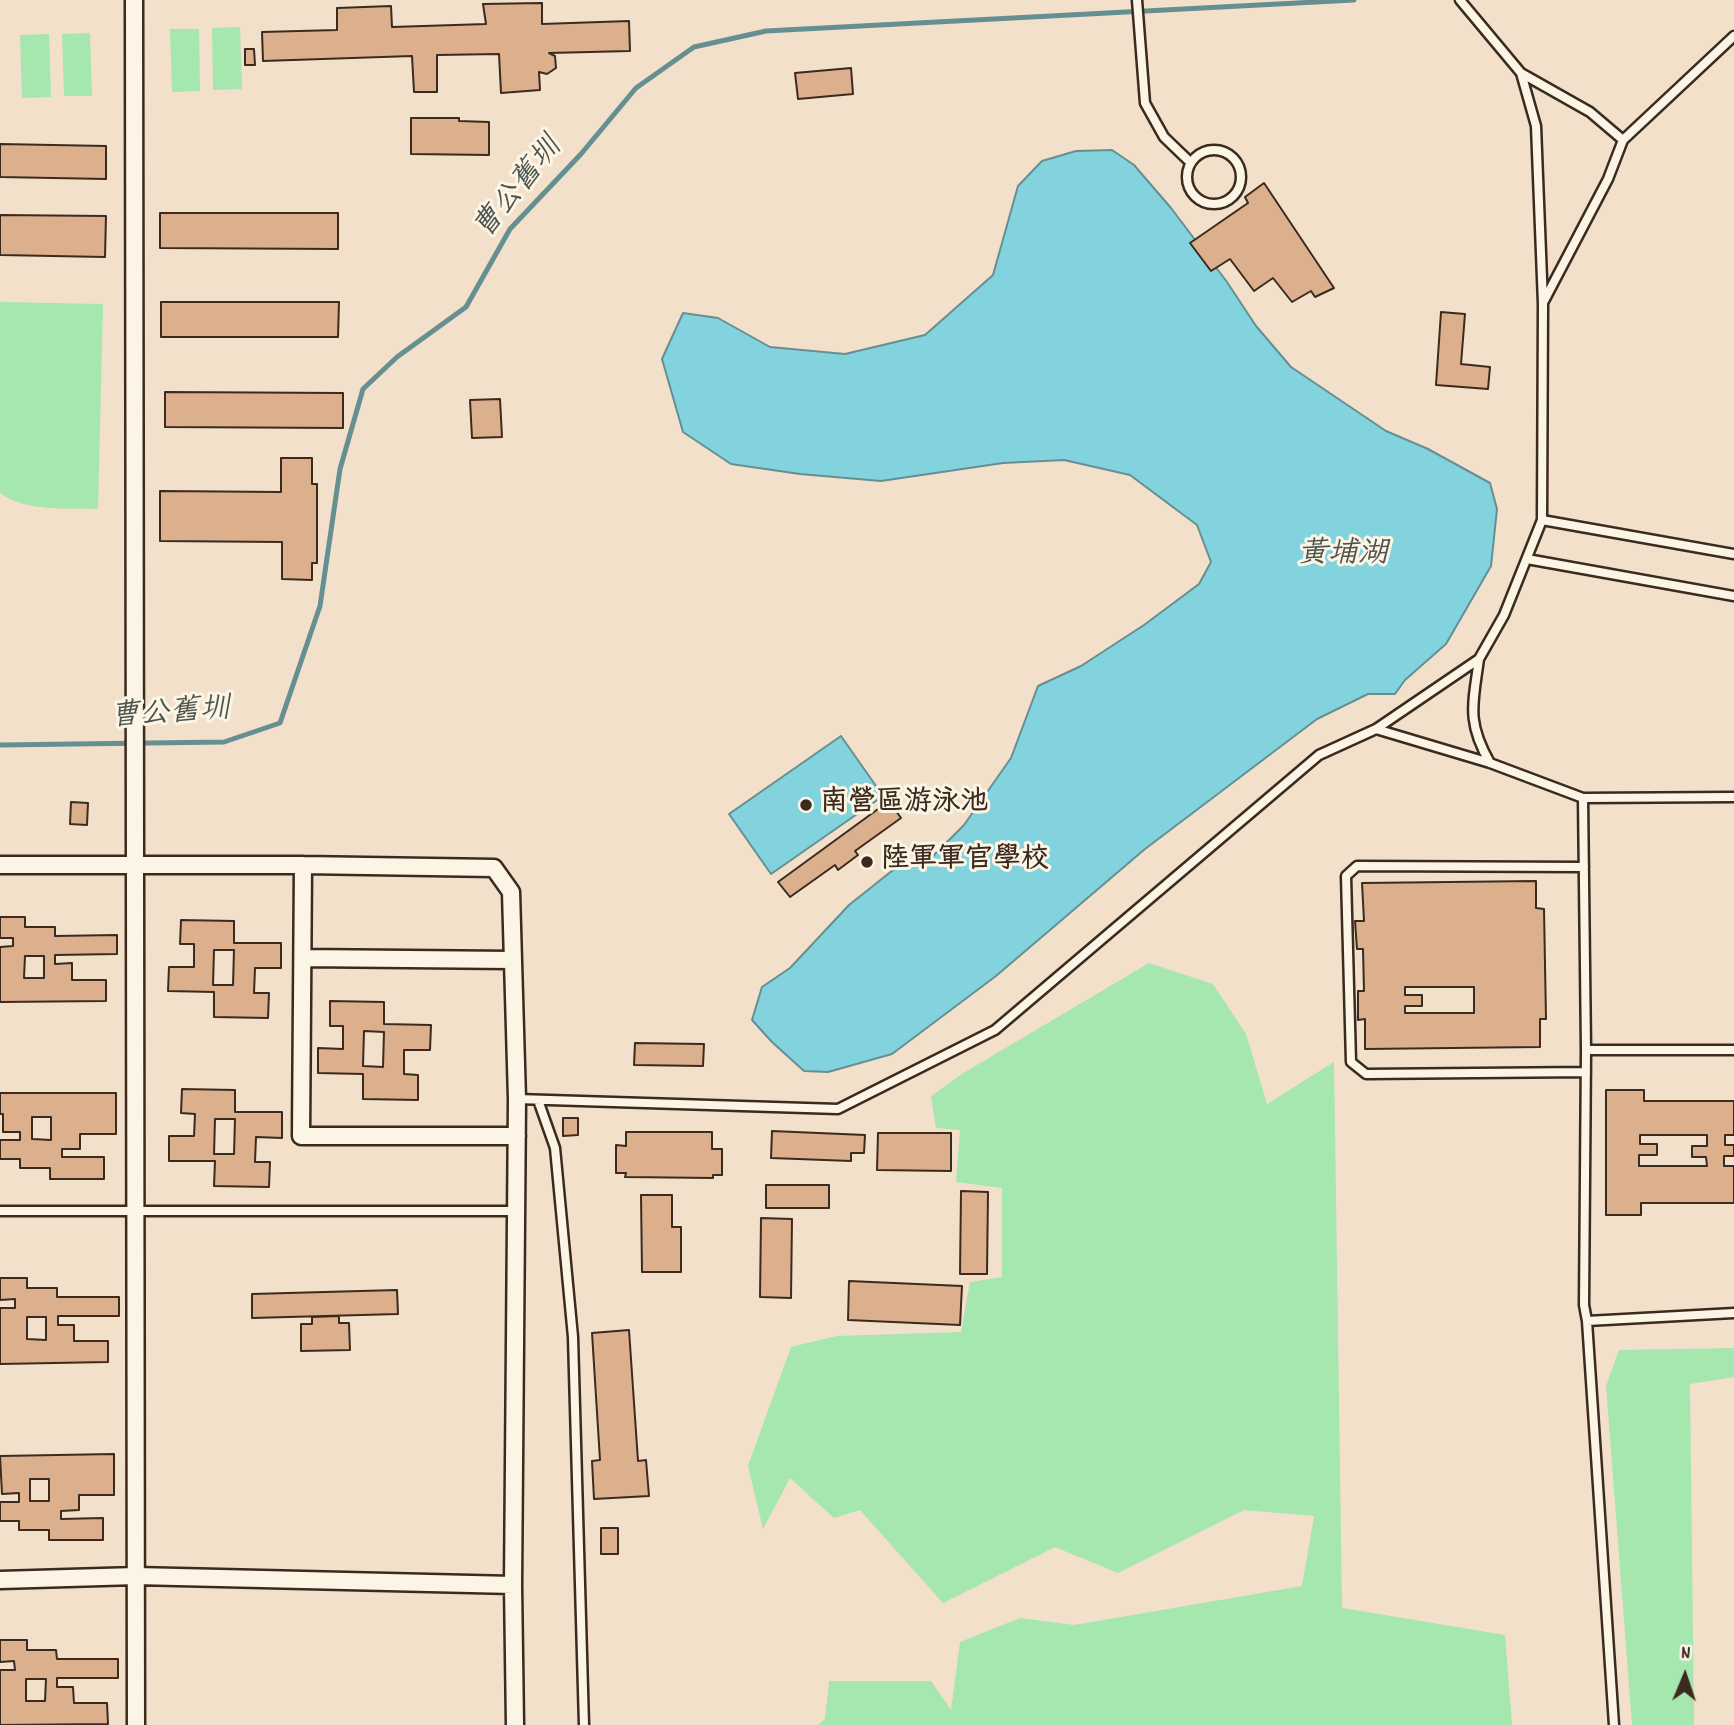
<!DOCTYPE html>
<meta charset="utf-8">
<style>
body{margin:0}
#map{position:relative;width:1734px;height:1725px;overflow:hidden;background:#fcf5e5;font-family:Dekko,sans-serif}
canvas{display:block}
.north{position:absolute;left:1650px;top:1641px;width:70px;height:70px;-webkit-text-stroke:5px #fcf5e5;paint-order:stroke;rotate:2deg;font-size:19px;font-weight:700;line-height:28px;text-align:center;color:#3b2a1e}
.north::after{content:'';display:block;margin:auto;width:24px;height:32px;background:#3b2a1e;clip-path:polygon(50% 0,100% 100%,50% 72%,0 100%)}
</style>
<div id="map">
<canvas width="1734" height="1725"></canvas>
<div class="north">N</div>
</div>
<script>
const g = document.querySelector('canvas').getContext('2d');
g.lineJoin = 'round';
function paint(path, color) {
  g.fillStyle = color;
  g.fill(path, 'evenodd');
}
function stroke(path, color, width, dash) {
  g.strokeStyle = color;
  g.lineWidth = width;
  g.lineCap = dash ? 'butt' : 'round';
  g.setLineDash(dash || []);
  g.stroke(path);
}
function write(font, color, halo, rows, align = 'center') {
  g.font = font + ' Dekko,"LXGW WenKai TC",sans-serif';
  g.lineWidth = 6;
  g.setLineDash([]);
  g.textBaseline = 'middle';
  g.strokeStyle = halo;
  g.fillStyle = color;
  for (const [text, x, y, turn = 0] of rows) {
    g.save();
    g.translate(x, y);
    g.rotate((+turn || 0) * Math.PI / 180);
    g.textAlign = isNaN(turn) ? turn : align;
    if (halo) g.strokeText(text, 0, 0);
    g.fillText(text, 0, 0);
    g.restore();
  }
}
paint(new Path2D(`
 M0,0H1734V1725H0Z`), '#f2e0cb');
paint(new Path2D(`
 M240,27L242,89L213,90L212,28Z
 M170,29H199L200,91L172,92Z
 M90,33L92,96H64L62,34Z
 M49,34L51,97L22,98L20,35Z
 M0,302L103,304L98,509C67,508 26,512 0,493Z
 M1149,963L1213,984L1246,1034L1267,1104L1334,1062L1342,1608L1505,1635L1512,1725H818L825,1719L829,1681H931L951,1710L960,1642L1020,1618L1074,1625L1302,1586L1314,1516L1244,1510L1118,1573L1055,1547L943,1603L860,1510L834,1518L790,1478L763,1529L748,1466L791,1347L837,1336L961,1332L970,1282L1002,1277V1188L956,1182L960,1130L936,1128L931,1096L965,1072Z
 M1734,1348V1377L1690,1384L1694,1725H1632L1606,1386L1619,1350Z`), '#a6e6af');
const water = new Path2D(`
 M1112,150L1134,165L1171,208L1227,282L1256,326L1291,367L1386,431L1428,449L1490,483L1497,509L1491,566L1446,644L1405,680L1395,694H1368L1317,719L1145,849L996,976L892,1054L828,1072L804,1071L772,1042L752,1020L762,987L790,968L849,905L893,870L927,862L964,825L1011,758L1038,686L1081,666L1144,625L1199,584L1211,562L1197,525L1130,475L1064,460L1003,463L881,481L800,474L731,464L683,432L662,359L683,313L718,318L770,347L845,354L925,335L993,275L1018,186L1042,161L1076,151Z
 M841,736L883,796L771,874L729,814Z`);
paint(water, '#83d3df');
stroke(water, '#668f92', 2);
stroke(new Path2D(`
 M0,745L224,742L280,723L320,606L340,469L363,389L397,357L466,307L510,229L581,154L636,88L694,47L766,31L1354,0`), '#668f92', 5);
const building = new Path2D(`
 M542,3V24L629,21L630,51L549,53L555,56L556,68L547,74L539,72L540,90L501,93L499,54L437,55V92H414L412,56L263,61L262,32L337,30V8L391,6L392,27L486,24L483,4Z
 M245,49H254L255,65H245Z
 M851,68L853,94L798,99L795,73Z
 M411,118H459V121L489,122V155L411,154Z
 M0,144L106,146V179L0,177Z
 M1264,183L1334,288L1315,297L1311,291L1292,302L1273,278L1254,291L1230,259L1211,271L1190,243L1248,203L1245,197Z
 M160,213H338V249L160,248Z
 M0,215L106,216L105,257L0,255Z
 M161,302H339L338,337H161Z
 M1441,312L1465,314L1461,364L1490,367L1488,389L1436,385Z
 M165,392L343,393V428L165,427Z
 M500,399L502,437L472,438L470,400Z
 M281,458H312V484H317V563H312V580L282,579V542L160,541V491L281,492Z
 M889,801L901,818L855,851L858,855L838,870L835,865L790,897L778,882Z
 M71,802L88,803L87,825L70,824Z
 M1536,881V908L1544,909L1546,1019H1540V1047L1365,1049V1019L1358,1020V991H1364L1363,949H1357L1355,921H1364L1362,883ZM1405,987H1474V1013H1405V1006H1422V995H1405Z
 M0,917H25V927H55V936L117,935V954L55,955V964L72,963V980H106V1001L0,1002V947L13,946V938H0ZM25,956H44V978H24Z
 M181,920L234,921V943H281V968H255L254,993H269L268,1018L214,1017V992L168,991L169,967H194V944H180ZM214,950H234L233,985H213Z
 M330,1001L384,1002V1024L431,1025L430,1050H404V1074L418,1075V1100L363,1099V1074L318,1073V1048L343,1049V1026H330ZM364,1031L384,1032L383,1067L363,1066Z
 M635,1043L704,1044L703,1066L634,1065Z
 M182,1089L235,1090V1112H282V1138L256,1137L255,1162H270L269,1187L214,1186L215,1161H169V1136H194L195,1114L181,1113ZM215,1119H235L234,1154H214Z
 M1606,1090H1644V1101H1734V1135H1725V1145H1734V1156H1724V1166H1734V1203H1641V1215H1606ZM1640,1135H1707V1146H1692V1157H1706L1707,1166H1639V1155H1657V1144H1640Z
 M0,1093H116V1134H80V1149H62V1157H104V1179H50V1168H20V1159H0V1140H20V1132H3V1114H0ZM32,1117H51V1140L32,1139Z
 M563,1118H578V1135L563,1136Z
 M772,1131L865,1135L864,1153H851V1161L771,1158Z
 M626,1132H712V1149H722V1175H713V1178L625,1177L626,1173H616V1145L626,1146Z
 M878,1133H951V1171L877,1170Z
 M766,1185H829V1208H766Z
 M961,1191L988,1192L987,1274H960Z
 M641,1195H672V1227H681V1272H642Z
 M761,1218L792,1219L791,1298L760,1297Z
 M0,1278H27V1288H57V1297H119V1316H58V1325H74V1341H108V1362L0,1364V1308H15V1299L0,1300ZM27,1317H46V1340L27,1339Z
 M849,1281L962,1286L960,1325L848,1320Z
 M397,1290L398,1314L252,1318V1294Z
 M339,1316V1323H349L350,1350L301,1351V1324H312V1317Z
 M629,1330L638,1461L646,1460L649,1496L594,1499L592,1461L600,1460L592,1333Z
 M114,1454V1495H79V1510L61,1511V1519L103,1518V1540H49V1530H19V1521H0V1502H19V1493L2,1494L0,1456ZM30,1479H49V1501H30Z
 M601,1528H618V1554H601Z
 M0,1640H27V1650H56L57,1659H118V1678H57V1687H73L74,1703H107L108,1724L0,1725V1670H15L14,1661L0,1662ZM26,1679H46L45,1701H26Z`);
paint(building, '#dcaf8d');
stroke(building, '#3b2a1e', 2);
const service = new Path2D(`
 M1137,0L1145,103L1164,137L1191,163
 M1521,73L1590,112L1623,140
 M1187 177a27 27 0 1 1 54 0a27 27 0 1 1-54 0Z
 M1544,301L1608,179L1623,140L1734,36
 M1542,520L1734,554
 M1527,559L1734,596
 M1479,659C1473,704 1466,721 1490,763
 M1376,729L1490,763L1583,798L1734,797
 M1583,798L1586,1050L1584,1305L1587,1321
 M1584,867L1357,866L1346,876L1351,1062L1366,1074L1586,1072
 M1586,1050H1734
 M517,1099L838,1109L995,1030L1319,755L1376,729L1479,659L1504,615L1542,520L1543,304L1536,126L1521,73L1460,0
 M538,1100L555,1148L573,1337L584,1725
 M0,1211H517
 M1614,1725L1587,1321L1734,1313`);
const minor = new Path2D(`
 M134,0L136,1725
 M0,865H303L494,868L511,892L517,1099L513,1585L515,1725
 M303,865L301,1136H517
 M303,958L512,960
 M0,1580L136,1576L513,1585`);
stroke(service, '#3b2a1e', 13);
stroke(minor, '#3b2a1e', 21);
stroke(service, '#fcf5e5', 8);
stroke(minor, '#fcf5e5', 16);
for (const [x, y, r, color] of [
 [806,805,7,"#3b2a1e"],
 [867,862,7,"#3b2a1e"]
]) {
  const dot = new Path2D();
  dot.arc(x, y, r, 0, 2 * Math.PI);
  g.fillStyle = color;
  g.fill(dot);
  stroke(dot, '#fcf5e5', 2.5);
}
write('bold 28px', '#3b2a1e', '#fcf5e5', [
 ["南營區游泳池",820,805],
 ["陸軍軍官學校",881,862]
], 'left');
write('italic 30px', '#4d544e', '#fcf5e5', [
 ["曹公舊圳",520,190,-51],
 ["黃埔湖",1343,557],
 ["曹公舊圳",170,716,-4]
]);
</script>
